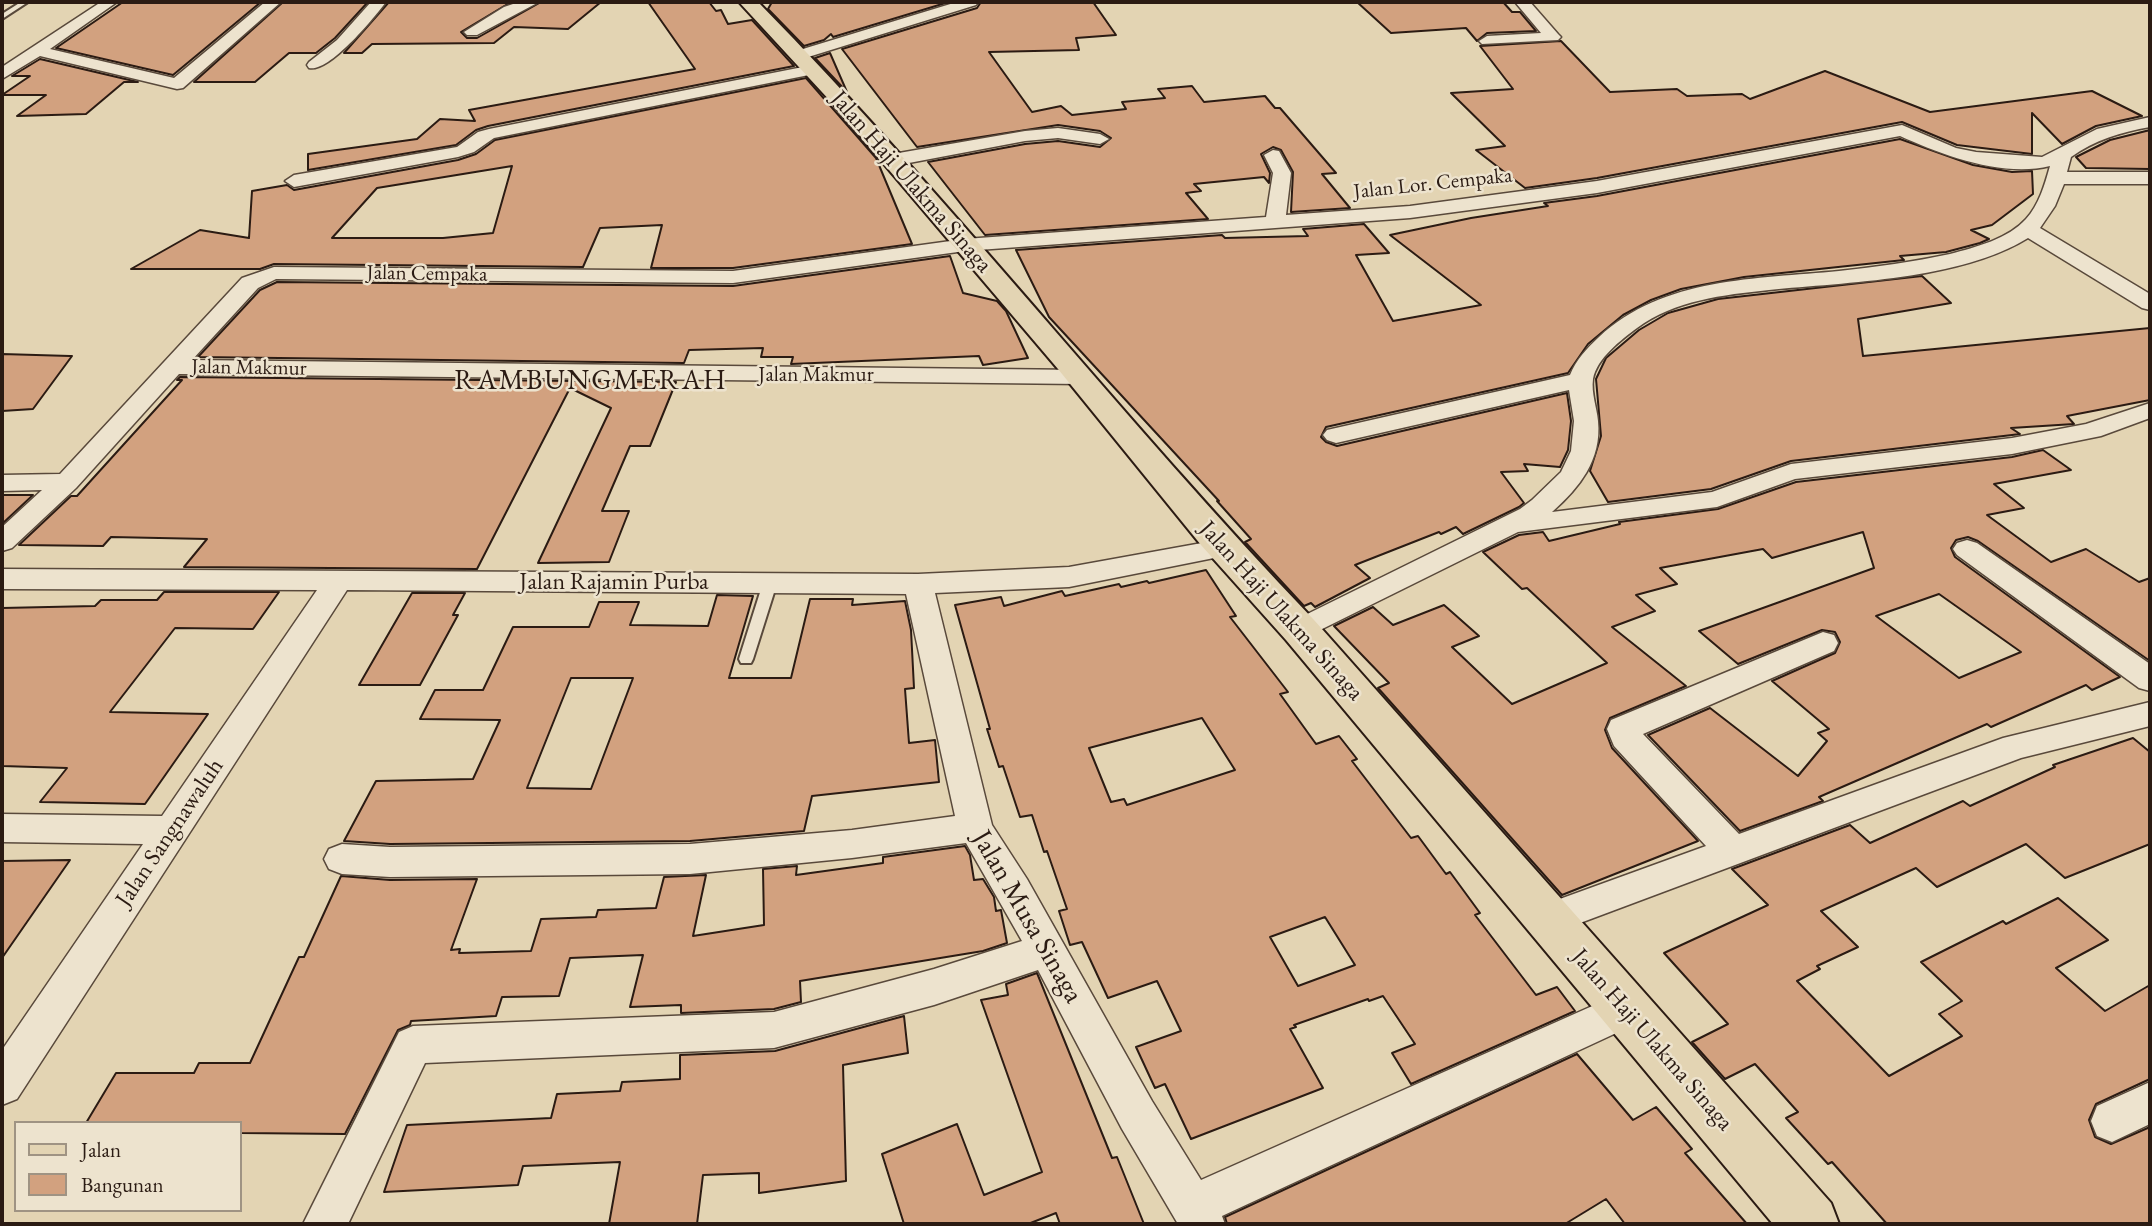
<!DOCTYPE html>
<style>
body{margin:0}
#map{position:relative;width:2152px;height:1226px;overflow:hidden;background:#e3d4b3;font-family:"EB Garamond",serif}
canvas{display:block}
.frame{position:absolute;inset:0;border:4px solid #2b1b13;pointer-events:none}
.legend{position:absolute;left:14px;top:1121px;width:228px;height:91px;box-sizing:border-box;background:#ede3ce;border:2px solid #9f9383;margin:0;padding:9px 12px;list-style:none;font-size:21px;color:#2b1b13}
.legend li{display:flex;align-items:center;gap:14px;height:35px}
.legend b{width:35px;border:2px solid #9f9383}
</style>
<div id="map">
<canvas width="2152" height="1226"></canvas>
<div class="frame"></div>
<ul class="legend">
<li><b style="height:9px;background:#e3d4b3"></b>Jalan</li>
<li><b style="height:19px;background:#d2a17f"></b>Bangunan</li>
</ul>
</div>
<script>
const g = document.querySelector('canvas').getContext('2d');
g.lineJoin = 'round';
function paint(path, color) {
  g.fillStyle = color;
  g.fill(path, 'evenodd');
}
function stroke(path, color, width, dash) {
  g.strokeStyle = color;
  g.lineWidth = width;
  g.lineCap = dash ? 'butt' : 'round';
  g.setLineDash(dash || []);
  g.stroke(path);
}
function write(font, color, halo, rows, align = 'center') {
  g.font = font + ' "EB Garamond",serif';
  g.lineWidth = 5;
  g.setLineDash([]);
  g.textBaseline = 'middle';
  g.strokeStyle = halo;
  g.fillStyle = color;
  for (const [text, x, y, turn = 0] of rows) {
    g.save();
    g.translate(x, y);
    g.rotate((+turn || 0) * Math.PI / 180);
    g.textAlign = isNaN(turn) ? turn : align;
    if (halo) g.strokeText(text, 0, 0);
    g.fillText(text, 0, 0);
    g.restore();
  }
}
const building = new Path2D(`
 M123,2H261L173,75L56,48Z
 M283,2H368L335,38L316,53H289L255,82H194Z
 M389,2H511L461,32L467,38H477L541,2H601L568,29L514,27L494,43L372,44L362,53H344Z
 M648,2H709L716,11L721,10L728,24L752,20L794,66L488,126L476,130L456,145L308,170V154L417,139L440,119L475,121L469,110L695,69Z
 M772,2H949L833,37L831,34L824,40L804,46L768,9Z
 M981,2H1093L1116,35L1076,38L1079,50L989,52L1032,112L1061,106L1072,115L1126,109L1122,102L1165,98L1158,89L1192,86L1204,102L1265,96L1275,108H1280L1336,173L1322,174L1350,208L1291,212L1293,172L1281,150L1273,147L1261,154L1270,173L1269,183L1264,177L1194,184L1201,191L1186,193L1208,219L985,235L928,162L1025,144L1058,141L1100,147L1111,138L1100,131L1058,125L917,147L842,49L977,8Z
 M1357,2H1503L1512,12H1520L1536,31L1487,33L1477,41L1466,28L1391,33Z
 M1561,41L1610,92L1677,89L1687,96L1742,94L1750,99L1825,71L1930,112L2092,91L2142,116L2096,126L2062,144L2032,113V154L1957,145L1902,122L1597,178L1525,188L1476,150L1505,146L1451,93L1513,89L1480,46Z
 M830,53L847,92L815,58Z
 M40,59L138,82H124L86,114L17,116L46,95H2L30,76H12Z
 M806,78L876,158L912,244L733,268H651L662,225L600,228L583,267L274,264L260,269H131L200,230L249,238L252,191L287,185L294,190L458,160L476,154L495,140ZM512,166L493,233L443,238H332L377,188Z
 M2150,130V169L2086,168L2076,157L2110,140Z
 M1900,139L1973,165L2012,172L2032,171L2033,194L1992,225L1971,230L1989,239L1980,243L1946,252L1900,256L1904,260L1744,277L1681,289L1651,300L1623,315L1588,344L1568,373L1326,427L1321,437L1326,442L1337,446L1567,393L1571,421L1568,450L1560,467L1524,464L1528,471L1501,472L1524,503L1519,507L1463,534L1456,527L1441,534L1439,532L1355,565L1370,578L1315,607L1311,603L1304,606L1245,542L1251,539L1217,501H1219L1049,317L1016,250L1222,235L1225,238L1308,236L1303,229L1364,224L1389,253L1356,255L1393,321L1481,305L1390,235L1471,218L1548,206L1544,203L1597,196Z
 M950,256L963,293L997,301L1006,311L1028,358L983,365L979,356L791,364L793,357H761L763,348L689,350L684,363L198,357L260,290L277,282L733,286Z
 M1922,276L1951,303L1858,319L1863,356L2150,328V400L2067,416L2074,424L2011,428L2020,434L2012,435L1791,461L1711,489L1608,502L1590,471L1601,436L1596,379L1606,358L1639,330L1668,313L1718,299Z
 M2,354L70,356H72L33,409L2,411Z
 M180,377L676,382L650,446H630L602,511H629L609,562L538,563L611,408L570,388L477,569L184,567L207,539L111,537L103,546L19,545L71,496H77L182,380H177Z
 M2043,450L2071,470L1994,484L2024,508L1987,515L2051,562L2086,549L2139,582L2150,578V661L1978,541L1968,537L1956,540L1951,548L1955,557L2120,677L2092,690L2086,685L1991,727L1987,724L1819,797L1823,801L1740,831L1648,735L1710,708L1798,776L1827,741L1818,733L1829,729L1772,681L1835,653L1840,642L1835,632L1822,630L1738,664L1699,631L1874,568L1863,532L1772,558L1763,549L1660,568L1677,584L1636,595L1655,611L1612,627L1686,686L1610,718L1605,730L1612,748L1698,841L1562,895L1378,688L1389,683L1334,626L1373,607L1393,625L1444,605L1479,636L1452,647L1512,704L1607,663L1527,588L1522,589L1483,552L1519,535L1543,532L1549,541L1620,524L1619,522L1718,509L1796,482L2012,457ZM1939,594L2021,652L1959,678L1876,616Z
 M2,495H33L2,524Z
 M1206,570L1236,616L1230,617L1288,692L1280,694L1316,744L1339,736L1357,759L1352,761L1411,838L1418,836L1446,874L1450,872L1480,913L1475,915L1536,995L1557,987L1575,1011L1411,1084L1392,1053L1415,1044L1383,996L1369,1001L1368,999L1294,1025L1296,1027L1290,1029L1323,1088L1191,1139L1165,1084L1155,1088L1136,1047L1181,1031L1157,981L1108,998L1082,942L1070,945L1059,911L1067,909L1047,851L1044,852L1032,815L1020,817L1003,766L999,767L987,729H990L955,605L1001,597L1004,606L1062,591L1065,596L1119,584L1121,587L1147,581L1149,583ZM1202,718L1235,770L1127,805L1124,799L1111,802L1089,748ZM1325,917L1355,965L1298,986L1270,937Z
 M164,592H279L253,629L175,628L110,712L208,714L145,804L40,802L67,768L2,766V608L95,606L101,600H157Z
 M412,593H465L453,615H458L420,685H359Z
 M717,595L753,596L729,678H791L810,599H853L852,605L905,601L911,630L914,688L905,689L909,743L935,740L939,782L812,796L804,831L690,841L390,844L344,841L376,781L473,779L500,720L420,719L435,690H483L513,627H589L599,602H639L630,625L708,626ZM571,678H633L591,789L527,788Z
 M2133,738L2150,752V844L2065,878L2026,844L1937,887L1916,868L1821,911L1858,947L1817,966L1820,969L1797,981L1889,1076L1962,1036L1939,1014L1962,1001L1921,962L2003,921L2006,924L2058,898L2108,940L2056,968L2105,1011L2150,985V1079L2096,1104L2089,1120L2095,1137L2111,1144L2150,1127V1224H1887L1832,1162L1828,1164L1786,1118L1798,1112L1755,1064L1725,1079L1692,1042L1728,1024L1664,953L1768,905L1732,869L1850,825L1870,843L1963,801L1970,806L2055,767L2053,765Z
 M965,846L970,855L974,880L983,879L994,897L996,911L1001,910L1007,943L983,951L800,981L801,1002L774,1009L681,1013V1005L630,1007L643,955L570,958L559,996L502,997L496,1016L411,1021L410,1025L398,1030L345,1134L240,1133V1123H86L116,1073H194L199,1063H250L299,957H304L341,876L390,880L477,879L451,950L460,949L459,953L531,951L541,919L596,917L598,910L656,908L664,877L706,875L693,936L764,925L763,869L797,866L796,875L883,863V857Z
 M70,860L2,958V861Z
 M1037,973L1112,1158L1117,1157L1144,1224H1060L1056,1213L1028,1224H904L882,1154L957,1124L984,1195L1042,1172L981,1000L1008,995L1006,984Z
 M904,1016L908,1053L843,1065L846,1181L759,1193V1173L703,1175L697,1224H609L620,1162L523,1166L518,1185L384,1192L407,1125L551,1118L557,1094L620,1091L622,1082L680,1079V1055L775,1051Z
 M1577,1054L1633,1120L1656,1107L1692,1149L1685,1153L1747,1224H1625L1606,1199L1565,1224H1227L1225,1217Z`);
paint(building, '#d2a17f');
stroke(building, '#2b1b13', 2);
const lane = new Path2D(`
 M21,2H28L2,19V14Z
 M770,578L777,583L753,659L751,663H741L739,659L763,583Z`);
const street = new Path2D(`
 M101,2H117L50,49L174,78L265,2H281L183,88L177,89L40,56L2,79V67Z
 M371,2H386C374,18 329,73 309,68L307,65L309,62L337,40Z
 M519,2H539L477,35H467L464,32L504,7Z
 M957,2H978L976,5L805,58L799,60L791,55L793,52Z
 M1515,2H1530L1558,34L1561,37L1558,40L1482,44L1479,41L1487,36L1541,33Z
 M813,65L819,67L821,70L819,73L494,138L474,152L458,157L294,187L285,181L294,175L457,147L478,132L489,129Z
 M2150,117V127C2121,132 2095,140 2071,157L2067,172H2150V184H2064L2055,206L2040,228L2150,294V310L2142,308L2028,238C1960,280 1847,282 1769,290C1723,295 1675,300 1637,328C1621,340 1597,358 1593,379C1591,393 1597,408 1598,421C1602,460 1579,488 1552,512L1712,492L1791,464L2012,438L2086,424L2150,403V418L2101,436L2012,454L1795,479L1717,507L1518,532L1300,640L1289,637L1285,630L1289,623L1520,509L1532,500L1561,472L1571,451L1574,421L1569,390L1336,443L1327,440L1323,435L1327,430L1570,375C1576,360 1587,348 1599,337C1663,277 1757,279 1839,271C1876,267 1913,262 1950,254C1976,247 2008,239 2026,219C2039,205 2045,184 2050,166C2003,178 1942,155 1900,136L1597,193L1410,218L965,251L733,283L276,279L258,288L192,360L1081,370L1089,372L1093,377L1089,382L1081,384L179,374L76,488L12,548L2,551V527L42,490L2,491V475L60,474L242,278L274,267L733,271L965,239L1266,217L1273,173L1264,155L1273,150L1279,151L1291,173L1286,215L1410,206L1597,181L1902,125L1956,148L1976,152L2042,157L2097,129Z
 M1058,128L1100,134L1109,139L1100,144L1058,138L1025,141L893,166L884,160L893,154L1025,131Z
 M1224,539L1234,542L1238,548L1234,554L1069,587L935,593L992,825L1027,879L1152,1101L1201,1180L1626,991L1640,996L1646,1009L1640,1022L1222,1216L1225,1224H1178L1122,1129L1038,970L934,1005L774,1048L425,1063L348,1224H303L399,1032L413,1026L774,1012L934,969L1022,941L966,843L852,858L690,874L390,877L342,874L329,869L324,859L329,849L342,844L390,847L690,844L852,830L955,816L906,594L347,590L17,1099L2,1105V1050L143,844L2,842V814L162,816L317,590L2,589V569L918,574L1069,567Z
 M1967,540L1977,543L2150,664V691L2139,688L1957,555L1953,549L1957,543Z
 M1823,632L1834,635L1838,643L1834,651L1643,734L1739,834L2003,738L2150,702V726L2021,758L1548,935L1535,930L1529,919L1535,908L1706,846L1614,746L1607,729L1611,720Z
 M2150,1082V1124L2112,1142L2097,1136L2091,1121L2097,1106Z`);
const primary = new Path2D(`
 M739,2H758C952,200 1123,420 1314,620L1831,1203L1839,1224H1773L1286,640L1201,545L1058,369L833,104Z`);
stroke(lane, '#59493b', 4);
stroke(street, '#59493b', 3);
stroke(primary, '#2b1b13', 4);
paint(lane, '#ede3ce');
paint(street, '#ede3ce');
paint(primary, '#e3d4b3');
write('21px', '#2b1b13', '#ede3ce', [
 ["Jalan Lor. Cempaka",1433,184,-6],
 ["Jalan Cempaka",427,274,1],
 ["Jalan Makmur",249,368,1],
 ["Jalan Makmur",816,375]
]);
write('24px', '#2b1b13', '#ede3ce', [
 ["Jalan Haji Ulakma Sinaga",911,182,49],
 ["Jalan Rajamin Purba",614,582],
 ["Jalan Haji Ulakma Sinaga",1281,611,48],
 ["Jalan Sangnawaluh",170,833,-56],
 ["Jalan Haji Ulakma Sinaga",1652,1040,49]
]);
g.letterSpacing = '2px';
write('28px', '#2b1b13', '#ede3ce', [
 ["RAMBUNGMERAH",591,381]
]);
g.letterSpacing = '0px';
write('28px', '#2b1b13', '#ede3ce', [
 ["Jalan Musa Sinaga",1027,917,60]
]);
</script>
